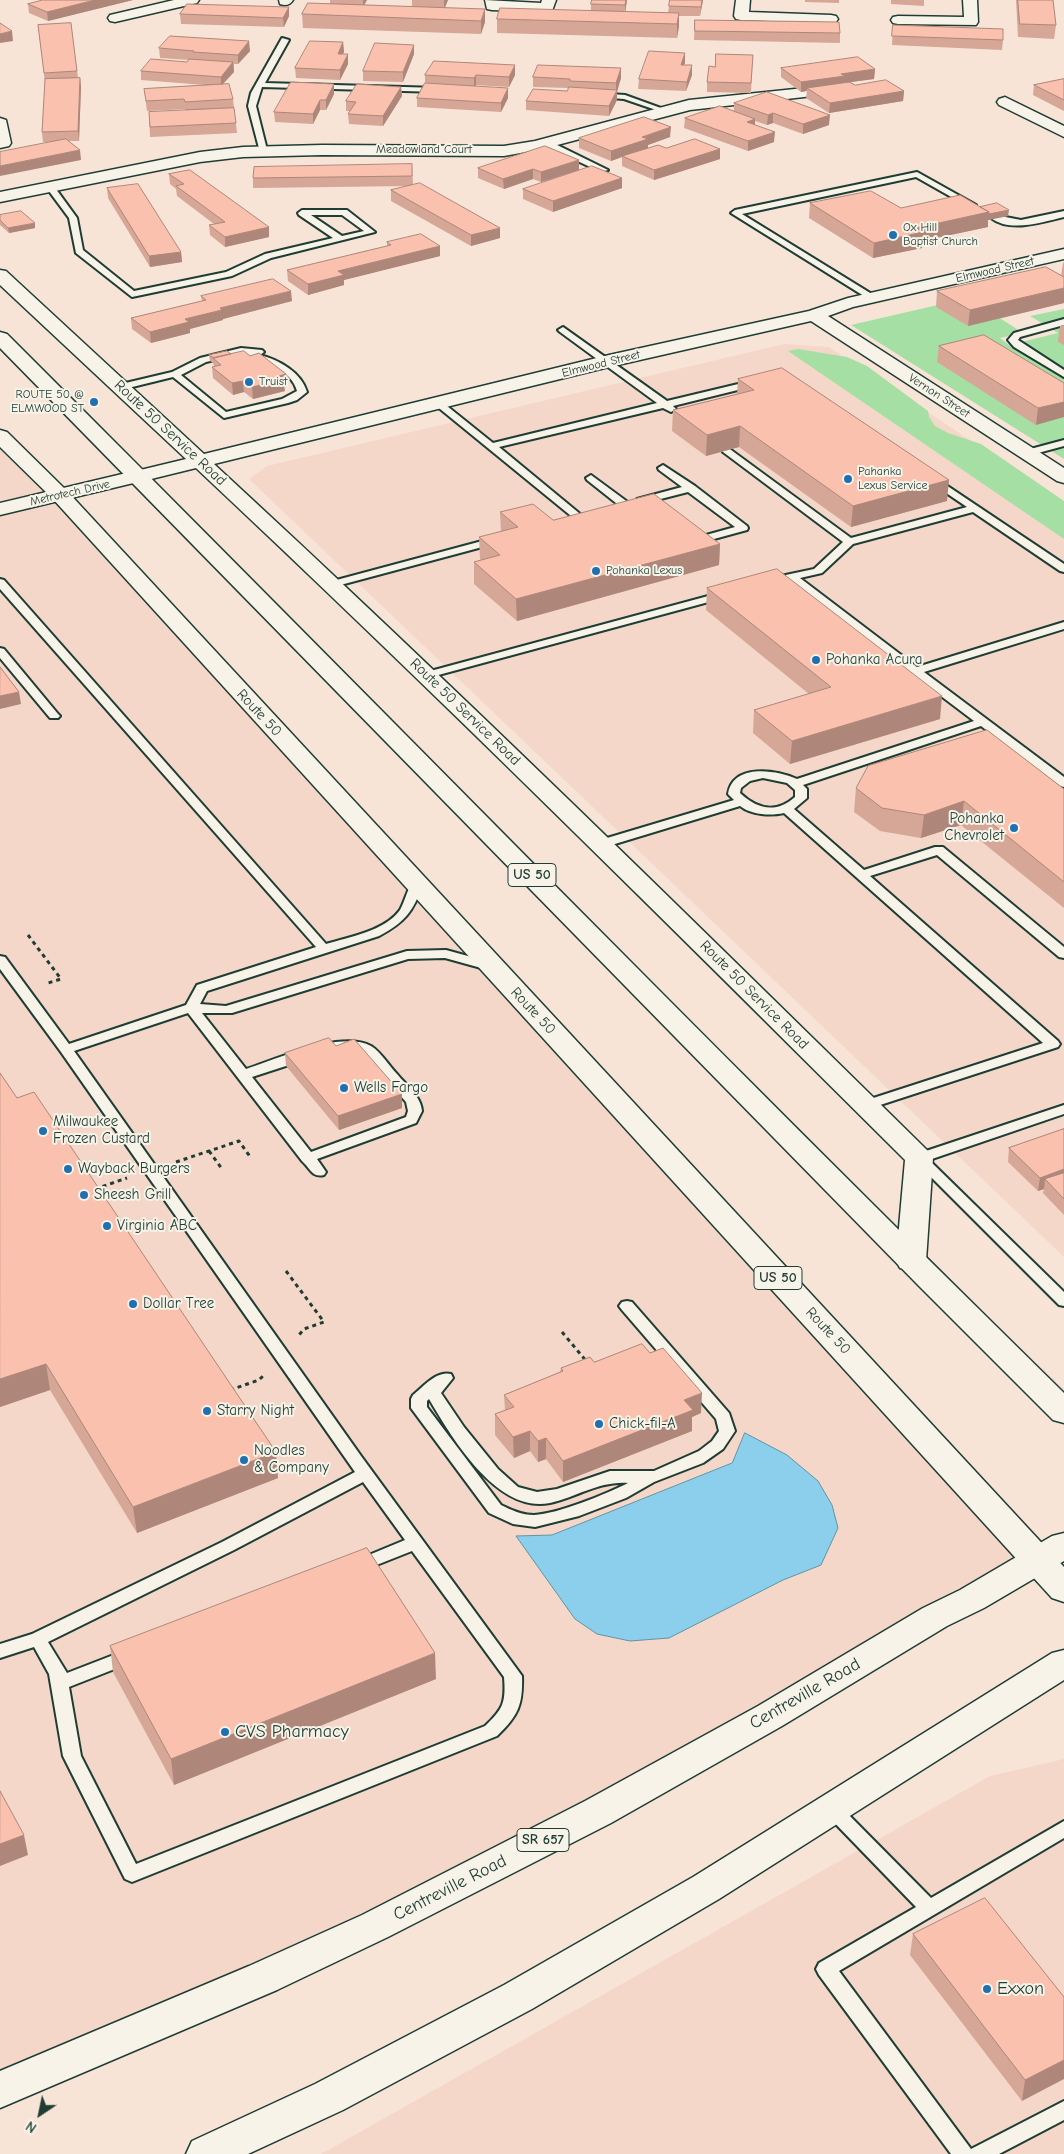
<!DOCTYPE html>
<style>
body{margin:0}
#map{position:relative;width:1064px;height:2154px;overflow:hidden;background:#f8e4d7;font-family:"Comic Neue",sans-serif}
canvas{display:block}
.north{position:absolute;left:15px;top:2089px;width:50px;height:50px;-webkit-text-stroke:4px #f7f3e8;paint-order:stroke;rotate:214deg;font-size:14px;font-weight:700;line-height:20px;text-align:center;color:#1f3d34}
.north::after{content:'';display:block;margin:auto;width:18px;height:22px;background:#1f3d34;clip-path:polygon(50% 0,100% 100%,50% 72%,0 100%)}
</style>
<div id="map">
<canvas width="1064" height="2154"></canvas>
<div class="north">N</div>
</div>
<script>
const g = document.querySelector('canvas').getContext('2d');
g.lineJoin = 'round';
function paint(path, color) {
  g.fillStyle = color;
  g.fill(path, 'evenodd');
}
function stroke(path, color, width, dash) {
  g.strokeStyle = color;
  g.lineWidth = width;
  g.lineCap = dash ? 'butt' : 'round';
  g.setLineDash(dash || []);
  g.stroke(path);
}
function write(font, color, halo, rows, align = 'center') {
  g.font = font + ' "Comic Neue",sans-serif';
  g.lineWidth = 4;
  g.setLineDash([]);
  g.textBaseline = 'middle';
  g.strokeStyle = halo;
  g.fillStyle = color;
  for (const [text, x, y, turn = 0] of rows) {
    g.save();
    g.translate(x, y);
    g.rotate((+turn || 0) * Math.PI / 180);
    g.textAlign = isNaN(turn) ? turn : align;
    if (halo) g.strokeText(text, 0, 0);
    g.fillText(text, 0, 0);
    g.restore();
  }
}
paint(new Path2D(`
 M784,344L829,347L1064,502V1257L249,479L267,466Z
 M0,436L1037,1560L687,1762L0,2081Z
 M1064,1759V2154H321L990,1776Z`), '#f4d7c8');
paint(new Path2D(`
 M994,292L992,313L1023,333L1000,338L1009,345L1058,333L1030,316L1064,309V459L851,325Z
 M798,349L847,357L867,366L928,411L929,417L935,426L948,433L981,444L1064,501V539L788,351Z`), '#a5dfa4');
const water = new Path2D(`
 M745,1433L787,1455L818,1481L832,1505L838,1528L821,1565L783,1580L669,1638L630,1641L597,1634L575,1619L516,1536L552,1535L732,1463Z`);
paint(water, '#8ccfed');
stroke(water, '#6095a3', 1);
const lane = new Path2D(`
 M282,38L289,40L265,83L439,88L443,90L439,92L262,87L256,106L267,150L260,152L248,106L251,93Z
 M596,93L625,95L669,111L665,113L624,99L596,97Z
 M543,141H549L608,170L601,172L543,145Z
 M917,172L976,205L969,207L916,177L742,214L875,296L876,298L872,301L731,213L735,210Z
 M47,185H53L77,218L83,250L134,291L226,272L265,254L333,238L299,215L298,213L302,210H347L375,232L271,258L232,276L132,297L76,253L69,218L46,187ZM311,215H342L364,231L342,236Z
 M1064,211V217C1043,222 1010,233 991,218L995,215L1021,220Z
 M1064,319V325L1020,337L1018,340L1064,370V377L1014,347L1008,340L1014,333Z
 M563,327L667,401L755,380L760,383L758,385L673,406L676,409L671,412L663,408L499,447L585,518L584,520H576L434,404L439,401L442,402L493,443L657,403L560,332L558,330Z
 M241,348L262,350L264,352L260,355C279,360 301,372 307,392L297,400L288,403L224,418L173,377L120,390L115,387L117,385L172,372L200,358ZM241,354H246V358C265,362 291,369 297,391L282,399L226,412L181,375L206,362Z
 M1064,440V446L1027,456L1022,453L1023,451Z
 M727,447L851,538L967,507L930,482L929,480L934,477L1064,564V572L1060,571L973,512L853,544L822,573L800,578L917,667L1064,622V629L924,672L1064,777V787L1060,786L981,726L803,785L807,789V798L794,809L864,870L935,847H943L1064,947V958L1059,957L937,855L870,876L1058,1041L1060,1044L1058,1047L871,1108H861L859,1105L861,1102L1043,1043L784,813C771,816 751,815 740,806L605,847L601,848L595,844L597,841L734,800L728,794C733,763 776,770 797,779L974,721L789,581L781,580L780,578L781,576L814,569L843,542L723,452L722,450ZM763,778L787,783L795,790V797C776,814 757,809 740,793L741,788L750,781Z
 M663,465L695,486L747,526L748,528L747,530L692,545L688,544L687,542L688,540L735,527L688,492L641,504L637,503V499L682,487L659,470L658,468Z
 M591,475L629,503V507H621L587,480L586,478Z
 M497,537L501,538L502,540L501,542L333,587L328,584L329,582Z
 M0,579L4,580L326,944C349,937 385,931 400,910C405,901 407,890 413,881L417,880L423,884C413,912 405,922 379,936L207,991L200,1004L226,1006L407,951L446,950L497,964L499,967L492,971L445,958L408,959L232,1013H202L246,1069C277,1059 341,1030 371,1046C381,1052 389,1066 397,1074C406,1085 421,1096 422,1111L416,1123L317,1159L326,1172L324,1175C312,1178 310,1168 302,1161L188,1013L74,1051L361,1456L522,1676C523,1705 518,1716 497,1736L132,1882L125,1879L63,1756L49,1674L34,1647L0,1658V1644L32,1634L222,1542L355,1472L61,1052L0,969V956L5,957L69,1044L186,1005L197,985L316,947L0,589ZM346,1048L363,1053L406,1102L408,1111L406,1117L311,1152L252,1077L335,1050ZM363,1482L405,1540L352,1562L350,1566L352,1570L358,1572L364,1570L412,1551L504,1677C506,1703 503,1709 485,1726L136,1864L81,1756L69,1687L135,1661L138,1656L135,1651L129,1649L67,1673L48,1642L234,1550Z
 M723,592L727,593L728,595L727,597L431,677H423L421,675L423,673Z
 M0,648L4,649L58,714L60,716L58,718H50L0,658Z
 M1064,1105V1114L929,1160L1064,1292V1306L1059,1305L912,1158L914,1155Z
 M627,1301L632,1302L729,1413L735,1431L723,1449L703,1463L654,1482L626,1498L579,1516L535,1527L513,1524L489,1513L411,1408V1399L413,1395C423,1387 437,1370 451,1374L453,1378L441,1393L464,1427L498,1469L518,1487L537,1492L557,1489L610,1471H654L699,1451L712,1441L719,1431L716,1419L622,1310L619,1306L622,1302ZM429,1399C452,1438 497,1514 550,1503C577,1497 599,1481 628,1483C606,1494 558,1514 534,1515C522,1515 511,1510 501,1505L427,1407V1401Z
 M833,1803L839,1805L931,1898L1064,1821V1838L839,1971L971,2149L1064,2101V2120L999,2154H951L819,1975L816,1969L819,1963L916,1907L827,1815L824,1810L827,1805Z`);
const street = new Path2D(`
 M174,0H199L197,3L115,22L110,21L108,18L110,15Z
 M279,0H293C290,5 286,6 280,4Z
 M485,0L541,3L542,0H556L552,11L547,12L492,10L487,9Z
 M736,0H750L749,12L831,15L836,16L838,19L836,22L831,23L741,20L736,19L734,16Z
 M963,0H977L978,22L976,25L898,24L893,23L891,20L893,17L898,16L964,17Z
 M843,84L848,86L851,89L848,92L690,110L542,149L504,156L322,155L243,157L200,162L0,202V192L200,152L243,147L322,145L504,146L535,141L689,100Z
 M1005,97L1064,126V137L999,105L997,102L999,99Z
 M0,118L6,120L11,143L9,146L0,148Z
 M1064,249V259L853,307L828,316L1064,468V483L1057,481L811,321L609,367L214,464C457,688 693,920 929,1152L933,1158L926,1261L922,1268L911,1271L900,1268L896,1261L905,1160C671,927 437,694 196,468L139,482L132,480L129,476L132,472L186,459L0,285V270L6,271L204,454L609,355L809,311L848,298Z`);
const secondary = new Path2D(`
 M139,470L146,472L149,476L146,480L0,515V503Z`);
const primary = new Path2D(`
 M1064,1533V1561L984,1608L947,1626L782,1726L611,1823L388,1937L277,1990L0,2108V2071L249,1966L362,1915L585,1801L758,1706L923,1608L960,1590L1052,1536Z
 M1064,1650V1680L719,1899L532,2009L343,2110L248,2154H186L192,2141L315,2084L504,1985L693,1877L1052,1653Z`);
const highway = new Path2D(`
 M0,332L7,334C360,686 708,1044 1064,1393V1423L1053,1420L919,1286L0,348Z
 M0,430L7,432L67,491L1064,1567V1602L1052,1598L53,499L0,447Z`);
stroke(lane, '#1f3d34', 4);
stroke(street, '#1f3d34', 3);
stroke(secondary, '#1f3d34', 3);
stroke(primary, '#1f3d34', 3);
stroke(highway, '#1f3d34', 3);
stroke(new Path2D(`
 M28,935L61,979L48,983
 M209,1151L222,1169
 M176,1162L239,1141L251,1158
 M95,1189L127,1178
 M286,1271L324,1322L304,1329L299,1335
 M562,1332L587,1362
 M230,1390L259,1380L265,1374`), '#1f3d34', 3, [4, 4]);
paint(lane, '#f7f3e8');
paint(street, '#f7f3e8');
paint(secondary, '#f7f3e8');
paint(primary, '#f7f3e8');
paint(highway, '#f7f3e8');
paint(new Path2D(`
 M133,0L48,21L29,13L28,4Z
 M330,0H367L364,5L412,7V0H448L445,8L485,22L481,34L303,28L302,14L330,4Z
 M627,0L625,12L668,13L670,0H703L700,16H679V26L677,38L497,33V19L591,11V4Z
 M805,0H839V3L805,2Z
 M891,0H924V6L891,4Z
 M1016,0H1053L1056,25L1054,39L1018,37Z
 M180,14L289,16L284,27L181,24Z
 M695,20L840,33V43L694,40Z
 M71,23L78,78H80L81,87L79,141H69L81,160L52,142H43L42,132L45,83L38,25Z
 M893,25L1003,40L1002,50L892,45Z
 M343,42L344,52L343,54L348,64L340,80L296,78L295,68Z
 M414,45V54L403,82L363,81V71Z
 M159,48L250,51L238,64H234V72L223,84L233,99L237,133L150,137L149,112L185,111V109L147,111L144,89L205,85L141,80V71L187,62L189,60L160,58Z
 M685,53L684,65L692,75L686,91L638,89L639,79Z
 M753,55L751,93L707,92V82Z
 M781,68L875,69L874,79L850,82L855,85L904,91L903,101L829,113L806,98L807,91L801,92L781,77Z
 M425,75H515L509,87L476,85L475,86L508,98L501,112L417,107V98L425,83Z
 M533,77L621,78L617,90V100L609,116L526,110V101L567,91L569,88L533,87Z
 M1064,79V111L1033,95L1034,85Z
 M334,84V94L326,110H320L313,124L275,122L274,112Z
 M401,87L402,96L383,126L349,124L348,114L350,111H346V101Z
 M734,103L829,125L803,134L773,123L767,125L755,121V125L774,142L748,151L684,128L685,118L734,111Z
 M670,137L648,145V148L720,149V159L654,180L622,166V157L611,161L579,148V138Z
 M412,164L413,185L500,238L471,246L391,201V190L410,186L253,188V178Z
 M478,168L579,170L541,182L533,179L504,189L478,178Z
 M169,174L269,227V237L225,247L210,235L209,225L214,224L177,196L176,189L170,184Z
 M622,178V188L553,212L523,199V189Z
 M107,188L181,252L182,262L150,267L108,198Z
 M810,203L901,208L980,207L1008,216L988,220V227L922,241V248L873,258L809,218Z
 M0,215L35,228L9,233L0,225Z
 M387,242L440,246V256L344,280V285L308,295L288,281L287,270L387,246Z
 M1064,262V303L968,326L936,307L937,291L1061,276L1063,263Z
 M201,296L292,301L223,319V320L190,329V333L151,343L132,329L131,318L202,301Z
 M1064,325V345L1058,342L1060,326Z
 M939,346L1064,383L1036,425L937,362Z
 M231,354L250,356L286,374V385L284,386L285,391L253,399L244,392L233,395L213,378L212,367L214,366L213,363L210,361L209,355Z
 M738,379L947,501L851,527L739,447L706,456L672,431L673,410L737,394Z
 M500,512L720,544L719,565L517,621L474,584V562L481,560L480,559L479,537L501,532Z
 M707,588L940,719L790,764L753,733L754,710L809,694L706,610Z
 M856,788L1064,789V908L961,825L921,838L880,831L854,812Z
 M336,1046L402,1108L339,1130L286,1066L285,1053Z
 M0,1073L278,1478L137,1533L50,1390L0,1407Z
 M1064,1129V1215L1043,1193L1044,1189L1038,1191L1008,1162L1009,1148Z
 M594,1362L701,1413L692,1417V1431L563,1482L546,1459L538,1462L530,1451L514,1458L495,1435V1414L505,1410L504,1395L560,1372L561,1368Z
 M110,1646L436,1679L174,1785L113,1672Z
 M913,1934L1064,1997L1022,2101L910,1955Z`), '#d6a696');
paint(new Path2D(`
 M95,0H133L48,21L47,12Z
 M363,0H367L363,7Z
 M444,0H448L444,9Z
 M626,0H627L625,14V5Z
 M702,0H703L700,16L701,7Z
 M289,7V16L284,27L283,18Z
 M485,9V22L481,34V21Z
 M679,13V26L677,38V24Z
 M12,31L13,41L0,43V34Z
 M249,41L250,51L238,64V55Z
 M343,42L344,52L338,63V54Z
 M414,45V54L403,82V72Z
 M685,53V63L681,74V65Z
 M348,54V64L340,80V70Z
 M233,62L234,72L221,86V77Z
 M515,65V75L509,87V77Z
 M692,65V75L686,91L687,82Z
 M621,68V78L617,92V90V100L609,116V106L616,93V83Z
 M875,69L874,79L807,88V91L801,92V82L841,74Z
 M476,75V85L474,88V78Z
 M80,78L81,87L79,141L78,131Z
 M334,84V94L326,110V100Z
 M401,87L402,96L383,126V116Z
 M508,88V98L501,112V103Z
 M904,91L903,101L829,113L830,103Z
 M320,100V110L313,124V114Z
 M773,113V123L767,125L768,115Z
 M830,115L829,125L803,134V124Z
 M755,119V129L747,122Z
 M671,127L670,137L648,145V149L622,156V157L611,161V151L642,137Z
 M775,132L774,142L748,151V141Z
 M720,149V159L654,180V170Z
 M80,150L81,160L0,176V166Z
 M579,160V170L541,182V172Z
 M533,169V179L504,189L503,179Z
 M622,178V188L553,212V201Z
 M1009,210L1008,216L988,220V227L922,241V248L873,258L874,243L916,228L989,212Z
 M35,223V228L9,233L8,228Z
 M269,227V237L225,247V237Z
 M500,228V238L471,246V235Z
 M440,246V256L344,280V285L308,295V284L338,271Z
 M181,252L182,262L150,267L149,256Z
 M1064,288V303L968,326L970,310Z
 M291,291L292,301L223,319V320L190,329V333L151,343L150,332L185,319L220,308Z
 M286,374V385L284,386L285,391L253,399L252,387L279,376Z
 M243,381L244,392L233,395L232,383Z
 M1064,402V417L1036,425L1038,408Z
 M740,426L739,447L706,456L707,435Z
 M949,480L947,501L851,527L853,506Z
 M720,544L719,565L517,621L516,599Z
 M19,692L21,704L0,709V696Z
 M942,696L940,719L790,764L792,741Z
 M964,801L961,825L921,838L924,815Z
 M402,1094V1108L339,1130L338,1116Z
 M1064,1169V1182L1045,1179L1044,1189L1038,1191L1040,1178Z
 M46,1364L50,1390L0,1407V1379Z
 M702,1393L701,1413L692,1417V1431L563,1482V1461L684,1400Z
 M530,1431V1451L514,1458L513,1437Z
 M546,1438V1459L538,1462V1441Z
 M276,1452L278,1478L137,1533L133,1507Z
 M435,1653L436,1679L174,1785L171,1759Z
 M24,1835L28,1855L0,1866V1844Z
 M1064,2060V2079L1022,2101L1025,2080Z`), '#ae877a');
const building = new Path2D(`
 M43,0H95L47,12L28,4Z
 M592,0H626L625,5L591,4Z
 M670,0H702L701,7L669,6Z
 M1018,0H1053L1056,25L1020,24Z
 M308,3L485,9L481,21L302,14Z
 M187,4L289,7L283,18L180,14Z
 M500,8L679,13L677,24L497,19Z
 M695,20L839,22L840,33L695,31Z
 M0,23L12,31L0,34Z
 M71,23L77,71L44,73L38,25Z
 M893,25L1003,29V40L892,36Z
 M170,36L249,41L238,55L193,52L194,51L159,48Z
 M310,41L343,42L338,54H348L340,70L295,68Z
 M375,43L414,45L403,72L363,71Z
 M649,51L685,53L681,65H692L687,82L639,79Z
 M716,54L753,55L751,83L707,82L709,66L715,67Z
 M858,57L875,69L841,74L845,76L801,82L781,68Z
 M151,59L187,62L189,59L233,62L221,77L141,71Z
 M434,61L515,65L509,77L476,75L474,78L425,75Z
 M538,65L621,68L616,83L570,81V79L533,77Z
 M80,78L78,131L42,132L45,79Z
 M1064,79V100L1034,85Z
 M886,80L904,91L830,103L807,88L849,82L855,85Z
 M291,82L334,84L326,100H320L313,114L274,112Z
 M425,83L508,88L501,103L417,98Z
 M229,84L233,99L185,102L184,99L146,101L144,89Z
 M357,84L401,87L383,116L348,114L356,102L346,101Z
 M569,87L617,90L609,106L526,101L533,89L567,91Z
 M767,92L830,115L803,124L773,113L768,115L734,103Z
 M720,106L755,119L747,122L775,132L748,141L685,118Z
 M234,108L236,123L150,127L149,112Z
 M644,117L671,127L642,137L648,139L611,151L579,138Z
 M66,139L80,150L0,166V152Z
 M695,139L720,149L654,170L622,156L658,145L666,148Z
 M545,146L579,160L541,172L533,169L503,179L478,168Z
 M412,164V176L253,178L254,167Z
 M592,166L622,178L553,201L523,189Z
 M190,170L269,227L225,237L209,225L225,222L176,186L184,184L169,174Z
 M420,183L500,228L471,235L391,190Z
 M138,184L181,252L149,256L107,188Z
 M871,191L901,208L960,195L989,212L916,228L923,232L874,243L810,203Z
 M997,203L1009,210L989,214V212L980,207Z
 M21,211L35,223L8,228L0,220V215Z
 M421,234L440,246L338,271L344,275L308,284L287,270L391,245L387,242Z
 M1046,267L1064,277V288L970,310L937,291Z
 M273,279L291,291L220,308L222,310L185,319L189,322L150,332L131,318L206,300L201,296Z
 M984,335L1064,383V402L1038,408L939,346Z
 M227,351L231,354L214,358L209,355Z
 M244,351L250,356L259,353L286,374L279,376L284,380L252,387L243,381L232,383L212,367L221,365L213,358Z
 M782,368L949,480L853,506L740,426L707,435L673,410L754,390L738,379Z
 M654,494L720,544L516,599L474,562L500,555L479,537L518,527L500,512L533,504L553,520Z
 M777,569L942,696L792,741L754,710L831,687L707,588Z
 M0,667L19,692L0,696Z
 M987,730L1064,789V882L964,801L924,815L882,808L856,788L868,766Z
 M329,1038L336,1046L354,1039L402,1094L338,1116L285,1053Z
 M0,1073L17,1098L34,1092L276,1452L133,1507L46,1364L0,1379Z
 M1064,1129V1169L1040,1178L1009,1148Z
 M1064,1173V1199L1045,1179Z
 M642,1344L650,1353L663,1348L702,1393L684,1400L693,1410L563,1461L546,1438L538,1441L530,1431L513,1437L495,1414L514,1407L504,1395L563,1371L561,1368L590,1357L594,1362Z
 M367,1548L435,1653L171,1759L110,1646Z
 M0,1791L24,1835L0,1844Z
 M985,1898L1064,1997V2060L1025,2080L913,1934Z`);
paint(building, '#f9c1ae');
stroke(building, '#ae877a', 1);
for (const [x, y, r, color] of [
 [893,235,5,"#1f6fb2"],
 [249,382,5,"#1f6fb2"],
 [94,402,5,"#1f6fb2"],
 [848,479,5,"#1f6fb2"],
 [596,571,5,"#1f6fb2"],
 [816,660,5,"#1f6fb2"],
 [1014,828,5,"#1f6fb2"],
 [344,1088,5,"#1f6fb2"],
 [43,1131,5,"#1f6fb2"],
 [68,1169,5,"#1f6fb2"],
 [84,1195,5,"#1f6fb2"],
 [107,1226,5,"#1f6fb2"],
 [133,1304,5,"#1f6fb2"],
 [207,1411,5,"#1f6fb2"],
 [599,1424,5,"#1f6fb2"],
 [244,1460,5,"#1f6fb2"],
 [225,1732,5,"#1f6fb2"],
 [987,1989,5,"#1f6fb2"]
]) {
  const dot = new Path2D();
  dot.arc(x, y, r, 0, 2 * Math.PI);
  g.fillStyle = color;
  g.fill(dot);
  stroke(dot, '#f7f3e8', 2);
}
write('12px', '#1f3d34', '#f7f3e8', [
 ["Meadowland Court",424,150],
 ["Elmwood Street",995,270,-13],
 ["Elmwood Street",601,364,-14],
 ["Vernon Street",939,396,33],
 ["Metrotech Drive",70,493,-13]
]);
write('12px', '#1f3d34', '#f7f3e8', [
 ["Ox Hill",903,228],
 ["Baptist Church",903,242],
 ["Truist",259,382],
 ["ROUTE 50 @",84,395,"right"],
 ["ELMWOOD ST",84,409,"right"],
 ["Pahanka",858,472],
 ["Lexus Service",858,486],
 ["Pohanka Lexus",606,571]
], 'left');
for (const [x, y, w] of [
 [532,875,48],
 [778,1278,48],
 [543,1840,52]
]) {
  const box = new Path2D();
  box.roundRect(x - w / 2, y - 11.5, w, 23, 4);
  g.fillStyle = '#f7f3e8';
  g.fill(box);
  stroke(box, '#1f3d34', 1);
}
write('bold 14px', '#1f3d34', null, [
 ["US 50",532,875],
 ["US 50",778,1278],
 ["SR 657",543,1840]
]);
write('15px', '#1f3d34', '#f7f3e8', [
 ["Route 50 Service Road",170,433,43],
 ["Route 50 Service Road",465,712,44],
 ["Route 50",259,713,47],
 ["Route 50 Service Road",754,995,45],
 ["Route 50",533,1011,47],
 ["Route 50",828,1331,47]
]);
write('15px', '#1f3d34', '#f7f3e8', [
 ["Pohanka Acura",826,660],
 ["Pohanka",1004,819,"right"],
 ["Chevrolet",1004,836,"right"],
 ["Wells Fargo",354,1088],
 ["Milwaukee",53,1122],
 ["Frozen Custard",53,1139],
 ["Wayback Burgers",78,1169],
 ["Sheesh Grill",94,1195],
 ["Virginia ABC",117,1226],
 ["Dollar Tree",143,1304],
 ["Starry Night",217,1411],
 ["Chick-fil-A",609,1424],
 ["Noodles",254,1451],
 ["& Company",254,1468]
], 'left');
write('18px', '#1f3d34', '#f7f3e8', [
 ["Centreville Road",805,1694,-30],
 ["Centreville Road",450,1888,-27]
]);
write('18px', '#1f3d34', '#f7f3e8', [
 ["CVS Pharmacy",235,1732],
 ["Exxon",997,1989]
], 'left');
</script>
